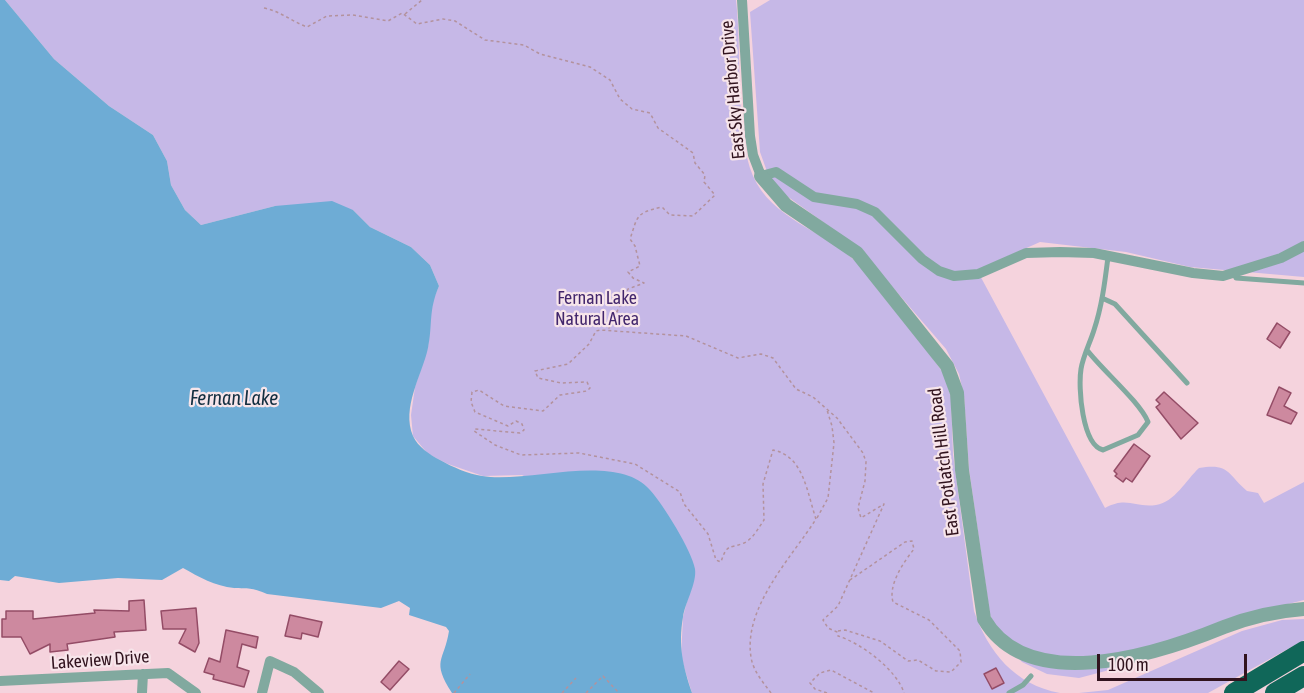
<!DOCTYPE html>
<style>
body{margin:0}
#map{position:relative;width:1304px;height:693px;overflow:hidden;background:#f5d3dd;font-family:"Asap Condensed",sans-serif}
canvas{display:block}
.scale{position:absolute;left:1097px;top:654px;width:150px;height:27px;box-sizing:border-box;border:3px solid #31131e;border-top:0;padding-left:8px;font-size:18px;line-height:21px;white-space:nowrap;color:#31131e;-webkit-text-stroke:4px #f7e5ea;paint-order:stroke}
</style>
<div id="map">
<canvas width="1304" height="693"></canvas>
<div class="scale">100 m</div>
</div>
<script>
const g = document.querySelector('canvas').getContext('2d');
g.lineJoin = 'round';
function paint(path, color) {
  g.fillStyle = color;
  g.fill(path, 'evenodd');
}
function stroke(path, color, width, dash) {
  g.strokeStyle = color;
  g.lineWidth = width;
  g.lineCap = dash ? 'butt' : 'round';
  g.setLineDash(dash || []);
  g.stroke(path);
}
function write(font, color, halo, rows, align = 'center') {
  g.font = font + ' "Asap Condensed",sans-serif';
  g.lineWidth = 4.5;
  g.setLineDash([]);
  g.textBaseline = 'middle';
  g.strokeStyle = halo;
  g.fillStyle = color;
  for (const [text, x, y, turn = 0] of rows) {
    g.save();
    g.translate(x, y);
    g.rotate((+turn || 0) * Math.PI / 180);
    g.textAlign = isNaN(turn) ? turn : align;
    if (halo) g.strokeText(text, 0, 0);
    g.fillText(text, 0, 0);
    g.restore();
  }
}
paint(new Path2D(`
 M5,0H736C742,51 735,133 753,176C772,219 822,230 854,260C864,269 873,284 882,295C903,321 925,347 944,374L951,397L953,454L974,611C988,652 1015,685 1060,693H692L681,657L683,617L695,570L522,475L483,476L448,464L428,454L413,436L411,415L415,387L428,347L431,305L439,286L430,265L411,247L370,227L353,210L275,206L201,225L185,210L171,185L167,161L153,135L109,106L54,59Z
 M770,0H1304V277L1190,267L1126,252L1040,242L977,270L1105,508C1127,496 1135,508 1156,505C1175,502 1186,480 1199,468C1230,463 1227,474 1247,491L1258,493L1264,503L1304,482V600L1225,620L1113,669L1079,678L1047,674L1022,662L1003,641L990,615L969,469L964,396L959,374L946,349L858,247L784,194L769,177L760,152L750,12Z
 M1304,619V640L1208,693H1079L1108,690L1242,631L1282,620Z`), '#c6b8e7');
paint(new Path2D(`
 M0,0H5L54,59L109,106L153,135L167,161L171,185L185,210L201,225L275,206L332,201L353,210L370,227L411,247L430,265L439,286C428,312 433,323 428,348C422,375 401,408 413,436C418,447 430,455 440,460C452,467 469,474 482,476C528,484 616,451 650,490C663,504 692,551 695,569C697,583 685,603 683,617C678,646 683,666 692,693H452C431,660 444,662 449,631L446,627L409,615L410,608L399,601L381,608L267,594C251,587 249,589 234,588C215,586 199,577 183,568L162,580L118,578L59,583L15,576L9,581L0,580Z`), '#6eacd5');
const building = new Path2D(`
 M1277,323L1290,332L1280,348L1267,339Z
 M1279,387L1291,393L1284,406L1297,413L1291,424L1267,415Z
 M1164,392L1198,423L1181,439L1156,407L1160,404L1156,400Z
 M1134,444L1150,456L1132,482L1126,478L1123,482L1115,476L1117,474L1114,471Z
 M144,600L146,630L114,632L115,637L67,644L68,650L50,652V644L30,654L21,637H2V619H6V611H33V619L95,613L94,610L129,611V601Z
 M196,608L199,643L195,652L179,643L186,629H163L161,611Z
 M290,615L322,622L318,637L302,633L301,639L285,636Z
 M226,630L258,637L256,648L242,644L237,667L249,671L244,687L213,679L214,675L204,672L209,658L220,662Z
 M399,661L409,669L390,690L381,682Z
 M996,668L1004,683L992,689L984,674Z`);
paint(building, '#cd899f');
stroke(building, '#944c66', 1.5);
stroke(new Path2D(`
 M264,8C280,11 291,21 307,27L327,16L353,15L388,21L402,13L417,24L443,19L455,21L485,40L524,45L540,54L590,67L610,80L620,99L632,109L650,113L658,128L693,153L695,163L705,175L704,182L715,195L693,216L670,215L662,207C635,213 638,216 630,239L635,246L640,266L628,272L633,278L644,283L628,289L608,330
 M405,14L422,0
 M817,518L828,498L834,443L832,426L827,410
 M838,631L845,630L880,641L908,661L918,660L936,671L951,672L961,662L960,651L929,620L893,602C888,585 903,563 914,549L912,541L905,542L850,580
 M454,693L470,674
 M562,693L576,678
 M586,693L603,676L619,693
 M771,693C763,682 753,671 751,657C743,607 792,557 816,519C807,493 804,456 773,450L763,484L764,520C759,527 753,539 744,543C729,549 727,543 721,562L716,560L708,534L684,504L680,492L635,464L579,453L521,455L495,445L474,431L475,429L520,433L524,430L522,424L516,421L508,426L475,412L471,402L472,392L479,390L504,406L543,411L560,395L587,391L590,388L587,382L561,383L538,378L535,371L568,364L589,344L596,331L600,330L686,336L738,358L761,354L773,358L796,389L813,397L837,418L863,453L866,462L865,481L858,508L861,518L884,504L838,606L823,620L828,628L837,632L838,636C861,643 897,670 904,693
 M827,693L815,689L810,683L820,673L831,670L874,693`), '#b3929d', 1.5, [3, 3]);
stroke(new Path2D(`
 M1234,273L1236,278L1304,283
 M1102,298L1115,304L1187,383
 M1087,350C1102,370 1140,402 1148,422L1138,435L1103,450C1082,445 1078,387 1081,369C1083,356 1090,343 1094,330C1102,306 1105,281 1108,257
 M1009,693L1023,685L1031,676`), '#81a99f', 5);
stroke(new Path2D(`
 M742,0L750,136L753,155L761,176L776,172L814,197L857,204L875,212L922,259L939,271L954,276L978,274L1026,253L1060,252L1094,253L1193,273L1223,276L1281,258L1304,246
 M0,681L168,673L196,693
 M142,693L143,674
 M262,693L270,661L294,672L319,693`), '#81a99f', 10);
stroke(new Path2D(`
 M761,176L786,205L857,253L947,366L957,393L962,470L984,619C1027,693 1148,658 1224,627C1250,617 1276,611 1304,609`), '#81a99f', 14);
stroke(new Path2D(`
 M1234,693L1304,651
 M1275,693L1304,676`), '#106759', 20);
write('18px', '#31131e', '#f7e5ea', [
 ["East Sky Harbor Drive",733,90,-95],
 ["East Potlatch Hill Road",944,462,-97],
 ["Lakeview Drive",100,660,-4]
]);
write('18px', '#42266c', '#f7e5ea', [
 ["Fernan Lake",597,298],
 ["Natural Area",597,319]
]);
write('italic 20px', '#122e40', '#f7e5ea', [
 ["Fernan Lake",234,399]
]);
</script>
